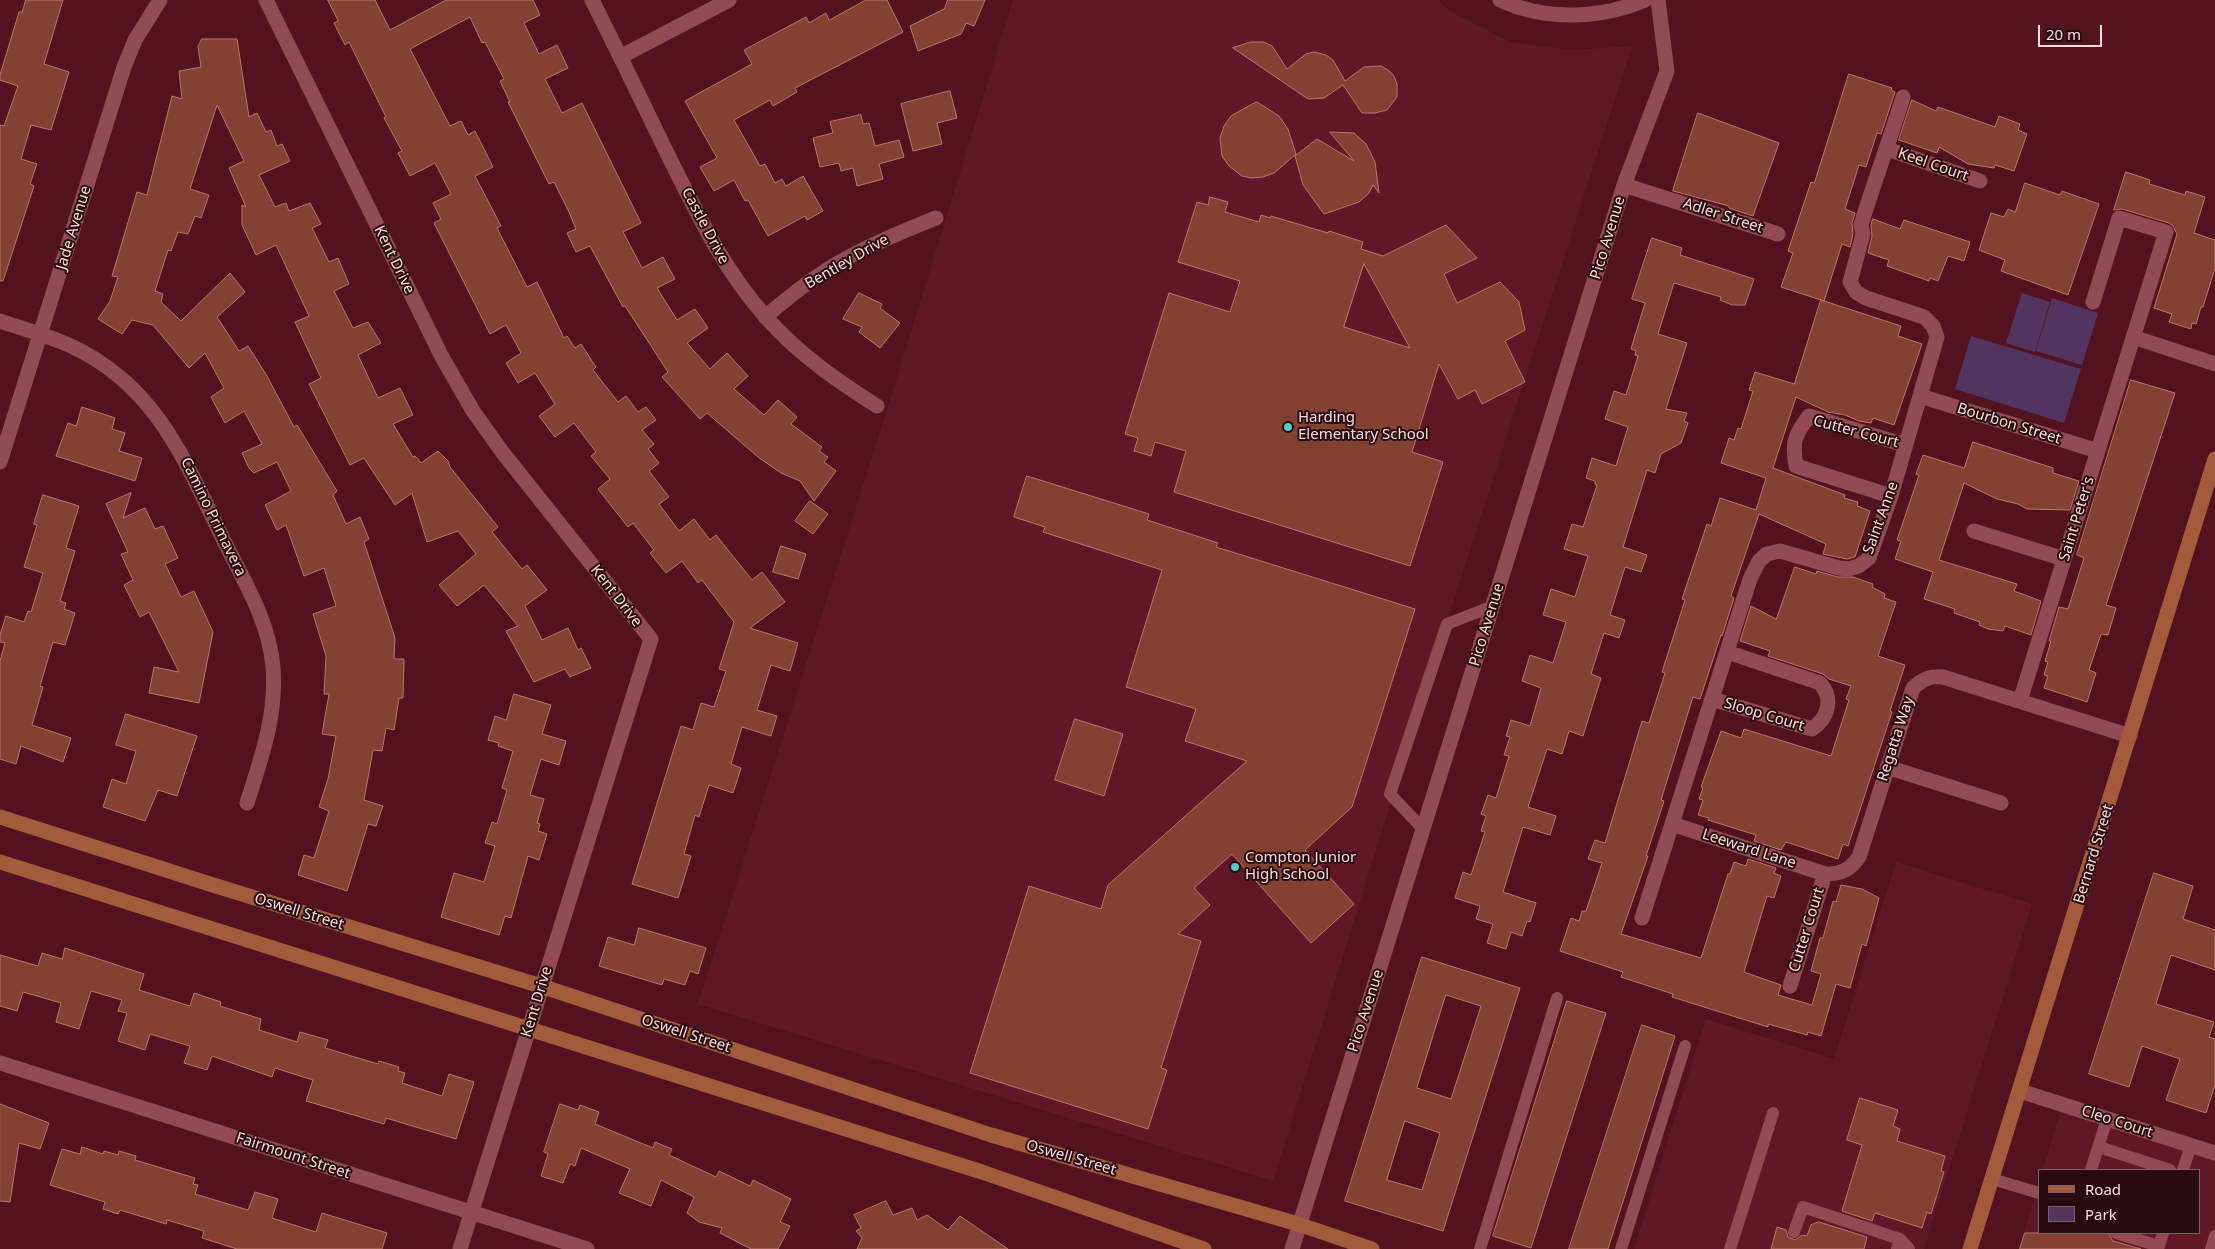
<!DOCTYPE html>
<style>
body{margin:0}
#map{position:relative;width:2215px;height:1249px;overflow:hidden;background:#52121f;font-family:"Noto Sans",sans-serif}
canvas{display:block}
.legend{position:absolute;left:2038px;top:1169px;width:162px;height:65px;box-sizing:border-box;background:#270b0f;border:1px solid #7d5e62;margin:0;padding:6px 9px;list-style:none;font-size:15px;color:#fddbde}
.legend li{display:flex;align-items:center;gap:10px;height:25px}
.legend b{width:25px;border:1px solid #7d5e62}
.scale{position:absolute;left:2038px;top:25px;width:64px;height:22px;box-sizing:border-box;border:2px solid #fddbde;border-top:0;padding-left:6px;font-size:15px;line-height:18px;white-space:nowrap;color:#fddbde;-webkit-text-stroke:4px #270b0f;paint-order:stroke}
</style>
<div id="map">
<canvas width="2215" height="1249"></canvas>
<ul class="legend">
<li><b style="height:6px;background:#a25c3b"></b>Road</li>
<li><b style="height:14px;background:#513560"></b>Park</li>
</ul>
<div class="scale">20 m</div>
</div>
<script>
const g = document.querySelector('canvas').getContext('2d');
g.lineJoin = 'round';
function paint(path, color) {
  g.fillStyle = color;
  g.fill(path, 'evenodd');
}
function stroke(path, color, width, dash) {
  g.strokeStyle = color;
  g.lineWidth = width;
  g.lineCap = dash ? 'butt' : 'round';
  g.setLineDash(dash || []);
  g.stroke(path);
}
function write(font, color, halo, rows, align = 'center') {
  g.font = font + ' "Noto Sans",sans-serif';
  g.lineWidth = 4;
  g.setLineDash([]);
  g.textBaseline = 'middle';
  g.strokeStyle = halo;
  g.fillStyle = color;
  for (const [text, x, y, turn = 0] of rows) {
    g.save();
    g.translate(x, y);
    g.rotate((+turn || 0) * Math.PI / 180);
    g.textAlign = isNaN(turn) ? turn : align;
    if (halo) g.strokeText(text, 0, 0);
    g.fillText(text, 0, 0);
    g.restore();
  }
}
paint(new Path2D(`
 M1013,0H1438L1448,10L1510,42L1570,50L1632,46L1453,603L1273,1181L698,1004L887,410Z
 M1896,862L2032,904L1924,1249H1634L1706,1019L1834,1059Z
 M2061,1109L2215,1160V1249H2019L2039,1183V1233H2199V1170H2043Z`), '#601828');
paint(new Path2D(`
 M2022,293L2050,302L2035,352L2006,343Z
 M2052,298L2098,313L2082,365L2036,351Z
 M1971,336L2081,369L2064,423L1955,389Z`), '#513560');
const building = new Path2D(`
 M26,0H63L44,64L69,72L51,130L31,125L21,159L37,164L30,184L34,186L3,281H0V125L4,126L18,86L0,80V75L19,12H22Z
 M328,0H375L390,30L446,0H533L540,15L524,23L539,54L557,45L568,68L545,79L562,113L582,103L641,223L623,232L642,268L663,257L675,279L657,288L677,320L695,309L708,328L687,343L710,369L727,353L748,376L734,389L764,415L778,400L797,417L791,424L822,447L819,451L828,457L824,462L836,471L814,501L800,481L781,473L758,457L707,413L700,419L662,377L668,372L625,306L623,307L590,246L576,252L567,233L576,229L569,212L554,182L549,184L508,102H510L500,81L504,79L485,42L482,43L470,17L410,49L450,126L461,121L468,135L475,131L493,167L475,176L501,226L497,228L527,287L537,282L564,338L567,336L575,348L581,344L596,367L593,370L618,402L626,396L638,412L646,407L656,420L642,430L654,444L648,449L659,463L649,471L669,497L659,504L679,531L694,519L710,540L716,535L752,580L762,572L785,602L750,628L798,643L790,671L771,665L757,710L777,716L771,736L742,727L731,764L741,768L733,793L709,785L699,817L695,815L684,854L691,856L678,898L632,884L681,726L693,730L701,703L714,707L726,671L719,669L734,622L702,580L698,583L682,561L666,573L650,553L654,550L633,523L628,527L598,489L610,479L591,456L596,452L574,423L555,437L539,416L555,404L535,373L518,383L506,363L521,353L506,325L490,334L434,223L441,219L433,203L451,194L435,163L410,176L398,153L402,151L384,118L386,117L349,42L345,45L334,23L338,21Z
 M866,0H887L903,32L795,88L797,92L773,106L770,100L734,120L760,166L765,164L775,183L782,179L786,186L803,176L823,211L807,220L805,216L768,236L748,200L745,201L734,180L714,191L700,167L717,158L685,101L752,64L744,50L806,17L809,23L826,13L829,20Z
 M948,0H985L974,26L966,23L961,34L918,51L910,26L944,9Z
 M202,39H237L249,117L257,113L266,132L271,130L277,146L282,144L290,161L259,175L275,207L286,203L289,211L310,203L321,224L312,228L329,262L338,258L349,284L334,291L353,328L368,322L381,343L358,355L378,398L400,388L413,415L393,424L413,457L415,456L421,463L438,451L448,461L450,467L498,527L492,532L522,569L527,565L547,590L525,606L542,640L568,628L578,650L581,648L591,668L570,677L565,669L534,682L506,631L518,626L484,585L457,606L439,585L476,554L458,531L427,542L412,493L395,505L364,458L350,465L309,384L321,378L295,322L309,316L276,245L256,255L242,225V205L246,207L229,168L244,161L217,105L190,189L209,195L201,218L195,216L188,234L178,232L171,251L168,250L155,291L163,294L161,302L181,321L230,273L245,292L217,317L239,351L248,346L267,376L294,427L297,425L337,491L333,495L346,524L360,517L369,539L364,542L395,638L394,659H404L403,698H399L394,730L386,728L382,751L373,750L364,800L383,806L376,826L368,824L347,891L298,875L304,855L314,858L329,811L319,807L328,779L336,736L322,734L329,694H324L326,656L313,614L336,606L324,568L304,576L286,525L277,530L265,505L291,491L277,462L254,473L249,468L242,453L262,444L244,411L225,423L211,397L224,388L205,353L189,368L153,325L132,320L122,334L98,319L110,301L118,277L112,276L137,192L147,195L172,96L182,99L179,71L201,67L198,47Z
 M1251,42H1264L1272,46L1287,69L1306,54L1314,52L1326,55L1333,60L1345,81L1364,67L1381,66L1388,70L1394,76L1397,84V97L1387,110L1375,113H1362L1343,85L1324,98L1308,99L1233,48Z
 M1849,74L1892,88L1891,90L1895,92L1881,134L1877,133L1866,167L1859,165L1845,209L1855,213L1852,223L1853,234L1850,247L1842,244L1824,301L1781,287L1793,253L1788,251L1811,182L1814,183Z
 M950,91L957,118L937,123L942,144L913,151L901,104Z
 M1912,100L1936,111L1938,107L1995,127L1999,116L2020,124L2018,130L2027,134L2014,171L1995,165L1994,168L1968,164L1939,147L1937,153L1899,140Z
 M1257,102L1279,116L1288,129L1296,154L1274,173L1263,177L1251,178L1242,176L1229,166L1222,156L1220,138L1224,126L1231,116Z
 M1698,113L1779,143L1753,216L1729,208V206L1673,191Z
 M861,115L863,124L869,123L875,146L899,140L904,157L879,164L883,179L857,186L853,168L841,171L839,163L820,167L813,138L833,133L830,122Z
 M1330,132L1354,133L1366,144L1375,162L1379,193L1373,185L1369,193L1359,202L1324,214L1303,185L1295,156L1317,139L1354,161Z
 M2126,172L2150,180L2149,184L2185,195L2186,191L2205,197L2194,233L2215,240V268L2203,307H2201L2196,324L2192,323L2191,329L2169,322L2172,314L2154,308L2177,234L2173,226L2169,223L2122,209L2114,210Z
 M2025,183L2060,195L2062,191L2099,204L2068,295L2001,271L2005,260L1979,250L1991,213L2004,217L2008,209L2015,212Z
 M1210,197L1228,202L1225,212L1259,222L1261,215L1270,218L1271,216L1328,233L1329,231L1363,242L1361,249L1383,256L1446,225L1477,258L1444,274L1457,303L1500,282L1519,302L1525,330L1505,341L1525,382L1482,404L1475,390L1458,399L1439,364L1412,452L1443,462L1410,566L1174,492L1186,451L1155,442L1151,456L1134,451L1138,438L1125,434L1169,293L1230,312L1240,281L1178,262L1197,202L1208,205ZM1364,264L1410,348L1344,327Z
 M1873,219L1900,229L1904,220L1970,242L1964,261L1948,256L1938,281L1930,278L1929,281L1887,266L1889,260L1868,253L1872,236L1871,225Z
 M1652,238L1682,248L1680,255L1754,279L1745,305H1732L1720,300L1721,297L1674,283L1658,334L1687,343L1666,409L1687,413L1684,421L1688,423L1681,443L1661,454L1655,473L1647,470L1623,547L1647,555L1641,572L1625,567L1610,615L1625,620L1619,638L1604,633L1591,674L1601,678L1583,736L1569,731L1562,754L1547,749L1528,807L1556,816L1550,835L1523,827L1503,892L1536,903L1530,922L1527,921L1522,936L1511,932L1506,949L1487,943L1493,924L1476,919L1480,906L1455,898L1463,872L1471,875L1485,832L1481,831L1486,816L1481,814L1488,795L1496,798L1509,756L1504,755L1510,737L1506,736L1511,720L1530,726L1541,688L1522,681L1530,655L1553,663L1566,622L1543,615L1551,589L1575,597L1588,556L1564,549L1572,524L1583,527L1597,485L1595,484V481L1586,478L1592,458L1616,466L1628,427L1605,419L1614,391L1626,395L1638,356L1635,355L1636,351L1631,349L1645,303L1632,299Z
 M859,293L882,304L880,308L900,323L880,348L859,332L862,327L843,319Z
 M1821,300L1901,326L1898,336L1922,344L1894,425L1873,418L1871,423L1859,421L1845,415L1828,412L1796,397L1773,468L1845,495L1844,498L1858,502L1857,506L1870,511L1855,557L1847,559L1823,554L1826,544L1759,514L1731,596L1734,598L1722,636L1721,635L1700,699L1693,697L1661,800L1664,801L1646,856H1648L1621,934L1701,958L1728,874H1730L1734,862L1746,866L1748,859L1776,868L1774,873L1781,876L1774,898L1767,896L1744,972L1781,985L1778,995L1812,1005L1821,974L1811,971L1820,938H1823L1833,901L1836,902L1841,885L1862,889L1879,898L1866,946L1862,944L1850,988L1836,984L1821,1036L1808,1032L1807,1035L1768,1024V1027L1672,997L1673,994L1621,977L1623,972L1560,951L1571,918L1579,921L1582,911H1586L1602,863L1588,859L1595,840L1605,843L1642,721L1649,723L1665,673L1662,672L1685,600L1682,599L1707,524L1711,526L1720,498L1756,510L1766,478L1721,463L1729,438L1734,440L1738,428L1741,429L1753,391L1749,390L1755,372L1794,384Z
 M2131,380L2175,393L2106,605L2116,608L2108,635L2101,634L2089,670L2096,673L2087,702L2044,688L2048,676L2044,675L2048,662L2045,661L2051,641H2049L2059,607L2068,609L2084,558L2077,555Z
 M82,407L115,418L112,429L125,433L119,451L142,458L135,481L56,456L68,423L76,426Z
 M1973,442L2053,468V473L2079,481L2070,510L2027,509L2018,504L1997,499L1964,483L1939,560L2017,584L2014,591L2041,601L2031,635L2005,626L2003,631L1988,629L1979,625L1980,622L1954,613L1955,609L1924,599L1933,572L1895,559L1901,541L1897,540L1919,475L1916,474L1923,455L1964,468Z
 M1027,476L1149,514L1147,520L1218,543L1216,547L1415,609L1352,807L1305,850L1354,904L1311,943L1232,854L1194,888L1210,905L1178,934L1201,941L1161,1068L1167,1070L1148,1129L970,1073L1029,886L1101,909L1108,885L1247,761L1185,741L1196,709L1126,687L1162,570L1043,532L1045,527L1014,517Z
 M131,493L123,518L145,508L155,529L163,526L178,558L165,564L181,597L194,591L213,632L199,703L149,693L154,667L179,672L149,612L140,617L124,585L133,580L121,554L128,552L106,504Z
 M43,495L79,506L66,548L75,551L60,601L66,603L64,609L75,613L65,645L53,642L40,686L43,687L32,725L71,738L63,762L21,746L16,764L0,759V661L5,643L0,642V635L6,616L24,622L28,611L31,612L43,573L24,567L37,525L34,524Z
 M810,501L828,514L813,534L795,521Z
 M781,546L806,554L798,579L773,572Z
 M1795,567L1816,574L1817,571L1838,577H1853L1873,584L1872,587L1885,594L1884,598L1896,602L1878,656L1905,665L1890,711L1892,712L1848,846L1843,844L1838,859L1786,842L1781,850L1754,841L1756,835L1708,820L1709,818L1698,815L1703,800L1699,799L1703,788L1701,787L1721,731L1741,738L1744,729L1831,756L1849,700L1846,699L1851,686L1829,679L1823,674L1768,656L1770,651L1740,641L1751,606L1776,619Z
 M514,694L551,705L542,734L566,741L559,765L541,759L530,795L544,799L537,823L540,824L538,831L547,834L539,860L528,856L511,918L505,916L499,935L441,917L454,873L484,882L495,846L485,843L492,822L497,824L507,790L502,788L513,751L498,746L499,743L488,740L495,716L506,720Z
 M126,714L197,736L177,796L158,790L145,821L103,807L112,779L126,784L136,751L116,745Z
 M1075,719L1123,734L1104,796L1055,780Z
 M2154,873L2193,886L2183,919L2215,930V970L2171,955L2156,1004L2214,1022L2209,1037L2215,1039V1085L2206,1113L2166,1100L2180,1059L2142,1046L2129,1087L2089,1074Z
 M639,928L706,948L698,974L690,971L685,985L664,979L662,985L599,966L608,937L634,945Z
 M65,948L144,974L139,990L190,1006L194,993L221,1002L220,1006L261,1019L259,1030L297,1042L300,1032L328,1040L325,1048L378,1064L379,1061L399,1067L398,1071L405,1073L402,1083L442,1096L449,1074L474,1082L456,1139L386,1118L384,1124L306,1101L313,1080L275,1068L272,1077L212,1056L207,1070L184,1063L190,1046L150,1034L145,1050L118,1041L127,1013L118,1011L122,1000L91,991L79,1029L56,1022L61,1003L23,992L17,1011L0,1006V955L38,966L42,953L62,959Z
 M1422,957L1520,988L1443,1231L1345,1201ZM1446,995L1481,1006L1451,1099L1417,1088ZM1405,1121L1440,1133L1422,1190L1387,1180Z
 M1567,1001L1606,1013L1531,1248L1493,1236Z
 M1642,1025L1675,1036L1608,1249H1569Z
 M1860,1098L1898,1110L1893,1126L1900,1129L1897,1141L1945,1156L1941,1171L1944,1172L1931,1214L1927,1212L1922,1228L1875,1213L1872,1221L1842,1211L1862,1145L1847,1140Z
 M0,1104L49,1123L40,1149L19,1143L10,1202L0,1201Z
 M560,1104L578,1110L580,1105L599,1112L595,1124L653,1148L655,1142L672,1149L669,1155L716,1177L719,1171L750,1186L753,1180L791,1199L780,1222L790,1226L778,1249H751L720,1233L722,1228L699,1222L687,1213L694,1197L661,1180L651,1206L619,1193L630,1169L581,1148L575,1166L570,1164L563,1183L541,1176L548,1154L544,1152Z
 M82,1147L103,1154L104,1151L118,1155L119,1151L136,1156L135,1160L195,1178L193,1184L198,1185L195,1194L248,1210L255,1192L278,1199L272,1218L316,1232L322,1213L387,1233L382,1249H237L202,1238L204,1231L167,1220L166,1224L120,1210L118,1214L103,1209L105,1202L50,1185L62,1149L80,1154Z
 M886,1201L893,1215L912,1208L917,1220L927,1215L948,1230L960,1216L1008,1249H857L862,1238L856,1231L861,1228L854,1215Z
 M1819,1222L1867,1237L1864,1249H1771L1777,1227L1786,1230L1788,1237L1795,1240L1802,1235L1807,1236L1811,1225Z
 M2025,1233H2108L2113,1241L2141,1249H2020Z`);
paint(building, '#834133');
stroke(building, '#be7667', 1);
stroke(new Path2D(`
 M1423,829L1390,794L1447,624L1493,606
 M2099,1147L2170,1170
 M2091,1170L2107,1119
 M2183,1170L2191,1145
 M1992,1179L2039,1193
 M1794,1232L1803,1207L1900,1239
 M2116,1233L2159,1246L2163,1233
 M1480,1249L1557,998
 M1621,1249L1685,1046
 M1730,1249L1773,1113
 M1897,1249L1900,1239L1909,1249
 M2211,1249L2215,1236`), '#914b54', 12);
stroke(new Path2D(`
 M266,0L442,357L473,411L503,453L651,639L460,1249
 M592,0C618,52 644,105 669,157C697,213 723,269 765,316C797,353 836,380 877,406
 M1500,0C1545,21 1600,19 1645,0
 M620,57L729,0
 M1887,149L1980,181
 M1624,185L1778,234
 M765,317C789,297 813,277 840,262C871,244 903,231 936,218
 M0,321C24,329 49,336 71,346C157,386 185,461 224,541C244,581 269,621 273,667C277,715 261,759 247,803
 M2133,337L2215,364
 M1920,396L2098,451
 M0,462L124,67L135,40L160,0
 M1891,496L1796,466C1792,442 1794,436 1809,416L1905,445
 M1974,531L2064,559
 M1712,699L1812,729C1828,718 1834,699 1820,683L1727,652
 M2020,701L2166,232L2119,218L2093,302
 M1887,767L2001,803
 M1672,824L1825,874C1841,874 1850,870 1859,857L1913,688C1923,679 1929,676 1943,677L2130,736
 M1642,918L1750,579L1759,561L1767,554L1780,551L1839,568L1848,569L1859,566L1869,558L1891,496L1937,337L1933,326L1924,317L1866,298L1856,292L1850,282L1863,234L1861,225C1874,182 1890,140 1903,97
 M1790,986L1825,874
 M0,1063L587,1249
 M2020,1091L2215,1153
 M1292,1249L1624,185L1667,71L1658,0`), '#914b54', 15);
stroke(new Path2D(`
 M0,817L213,885L541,986L991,1135L1298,1224L1372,1249
 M0,862L982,1172L1204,1249
 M1970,1249L2215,459`), '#a25c3b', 15);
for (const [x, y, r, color] of [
 [1288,427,5,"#53cdca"],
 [1235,867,5,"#53cdca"]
]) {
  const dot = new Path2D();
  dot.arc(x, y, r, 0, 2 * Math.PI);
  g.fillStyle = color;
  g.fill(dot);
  stroke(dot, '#270b0f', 2);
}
write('15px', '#fddbde', '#270b0f', [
 ["Keel Court",1933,165,19],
 ["Adler Street",1723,216,18],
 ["Castle Drive",705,226,62],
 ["Jade Avenue",74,228,-73],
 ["Pico Avenue",1608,238,-73],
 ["Kent Drive",394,260,64],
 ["Bentley Drive",847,262,-30],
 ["Bourbon Street",2009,424,17],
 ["Cutter Court",1856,432,15],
 ["Camino Primavera",213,517,64],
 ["Saint Anne",1881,518,-70],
 ["Saint Peter's",2077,519,-73],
 ["Kent Drive",616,596,52],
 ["Pico Avenue",1487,625,-73],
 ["Sloop Court",1764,715,17],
 ["Regatta Way",1896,739,-72],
 ["Leeward Lane",1749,849,18],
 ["Bernard Street",2094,854,-73],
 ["Oswell Street",299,912,17],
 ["Cutter Court",1807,930,-73],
 ["Kent Drive",537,1002,-73],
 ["Pico Avenue",1366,1011,-72],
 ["Oswell Street",686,1034,18],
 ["Cleo Court",2117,1122,18],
 ["Fairmount Street",293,1156,18],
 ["Oswell Street",1071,1158,16]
]);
write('15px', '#fddbde', '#270b0f', [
 ["Harding",1298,418],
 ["Elementary School",1298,435],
 ["Compton Junior",1245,858],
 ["High School",1245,875]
], 'left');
</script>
